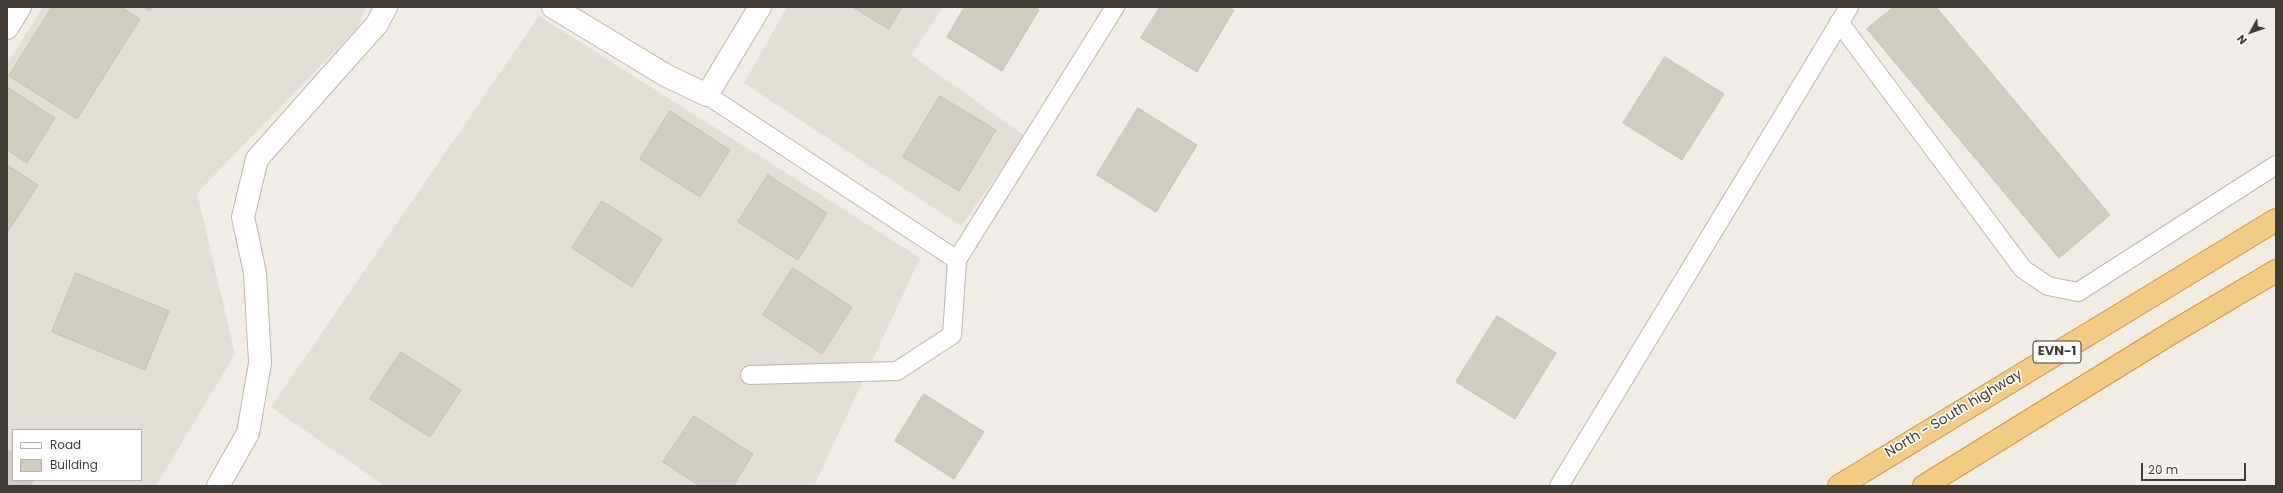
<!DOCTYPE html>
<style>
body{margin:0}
#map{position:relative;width:2283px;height:493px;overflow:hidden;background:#f1ece4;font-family:Poppins,sans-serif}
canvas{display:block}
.frame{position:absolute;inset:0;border:8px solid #423c35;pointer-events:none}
.legend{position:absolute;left:12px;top:429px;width:130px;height:52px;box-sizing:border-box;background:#fff;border:1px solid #b3b1ae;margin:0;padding:5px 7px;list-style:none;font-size:12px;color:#423c35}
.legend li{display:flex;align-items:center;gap:8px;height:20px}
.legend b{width:20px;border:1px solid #b3b1ae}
.north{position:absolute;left:2231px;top:12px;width:40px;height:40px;-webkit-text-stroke:3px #fff;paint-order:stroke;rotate:230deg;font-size:11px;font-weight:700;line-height:16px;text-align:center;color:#423c35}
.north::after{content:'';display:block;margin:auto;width:14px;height:18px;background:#423c35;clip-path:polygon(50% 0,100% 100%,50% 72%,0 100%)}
.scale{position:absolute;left:2141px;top:463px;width:105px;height:18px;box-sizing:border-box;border:2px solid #423c35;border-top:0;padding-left:5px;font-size:12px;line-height:14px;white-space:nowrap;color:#423c35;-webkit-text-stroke:3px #fff;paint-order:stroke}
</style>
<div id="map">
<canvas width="2283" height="493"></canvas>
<div class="frame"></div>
<ul class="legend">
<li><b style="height:5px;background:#fff"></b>Road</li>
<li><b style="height:11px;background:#d4cabe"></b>Building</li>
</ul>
<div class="north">N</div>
<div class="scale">20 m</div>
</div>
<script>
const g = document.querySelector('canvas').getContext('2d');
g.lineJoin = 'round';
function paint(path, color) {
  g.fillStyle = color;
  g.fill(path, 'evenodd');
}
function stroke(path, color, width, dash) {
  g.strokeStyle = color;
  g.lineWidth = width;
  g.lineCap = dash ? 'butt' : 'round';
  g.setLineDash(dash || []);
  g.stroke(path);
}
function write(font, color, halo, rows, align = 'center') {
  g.font = font + ' Poppins,sans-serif';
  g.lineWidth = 3.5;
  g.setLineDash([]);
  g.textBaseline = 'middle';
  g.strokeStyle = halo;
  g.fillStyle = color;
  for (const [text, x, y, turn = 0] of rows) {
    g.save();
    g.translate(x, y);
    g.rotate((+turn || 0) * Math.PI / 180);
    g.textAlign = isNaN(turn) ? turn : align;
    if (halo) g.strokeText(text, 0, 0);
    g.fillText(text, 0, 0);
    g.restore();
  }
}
paint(new Path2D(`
 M43,7H366L357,28L197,193L235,354L156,486H7V64ZM13,430H141V480H13Z
 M787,7H943L911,55L1025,136L961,226L744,83Z
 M539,16L920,258L814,486H385L271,407Z`), '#e4ded3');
const building = new Path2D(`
 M52,7H121L140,19L77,119L9,76Z
 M144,7H152L150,11Z
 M853,7H902L889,29Z
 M965,7H1034L1039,10L1002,71L947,37Z
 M1160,7H1228L1234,10L1197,72L1141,38Z
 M1894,7H1936L2110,215L2059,258L1867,29Z
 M1665,57L1724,94L1682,160L1623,123Z
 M7,87L55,118L27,163L7,150Z
 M940,96L996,130L959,191L903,157Z
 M1138,108L1197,145L1156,212L1097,175Z
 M670,111L730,150L700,197L640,159Z
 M7,165L38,185L7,233Z
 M768,175L827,213L798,260L738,222Z
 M602,201L662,239L632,287L572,248Z
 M793,268L852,307L822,354L763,315Z
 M76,273L169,311L145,370L52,332Z
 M1497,316L1556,353L1515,419L1456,382Z
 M401,352L461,390L430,437L370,399Z
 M924,394L984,432L954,479L895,441Z
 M694,416L753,454L733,486H700L663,462Z
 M7,450L13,453V480H34L30,486H7Z`);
paint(building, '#d4cabe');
stroke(building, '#ccbfae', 1);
const service = new Path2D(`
 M1839,22L2023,269L2048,286L2078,292L2276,165
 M707,95L957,260L1115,7
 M750,375L897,371L952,335L957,260
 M1559,486L1849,7`);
const minor = new Path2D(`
 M553,7L667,76L707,95L760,7
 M7,28L20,7
 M218,486L248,433L260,363L255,273L243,217L257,159L377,24L386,7`);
const trunk = new Path2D(`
 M1839,486L2276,220
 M1924,486L2173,332L2276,271`);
stroke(service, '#beb6ab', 20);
stroke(minor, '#beb6ab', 24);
stroke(trunk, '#d1933e', 24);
stroke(service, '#fff', 18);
stroke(minor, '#fff', 22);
stroke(trunk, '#f4cb82', 22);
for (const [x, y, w] of [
 [2057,352,48]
]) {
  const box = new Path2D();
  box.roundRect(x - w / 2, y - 11, w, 22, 3);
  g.fillStyle = '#fff';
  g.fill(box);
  stroke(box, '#423c35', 1);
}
write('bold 13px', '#423c35', null, [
 ["EVN-1",2057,352]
]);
write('14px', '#423c35', '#fff', [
 ["North - South highway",1954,414,-31]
]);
</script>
